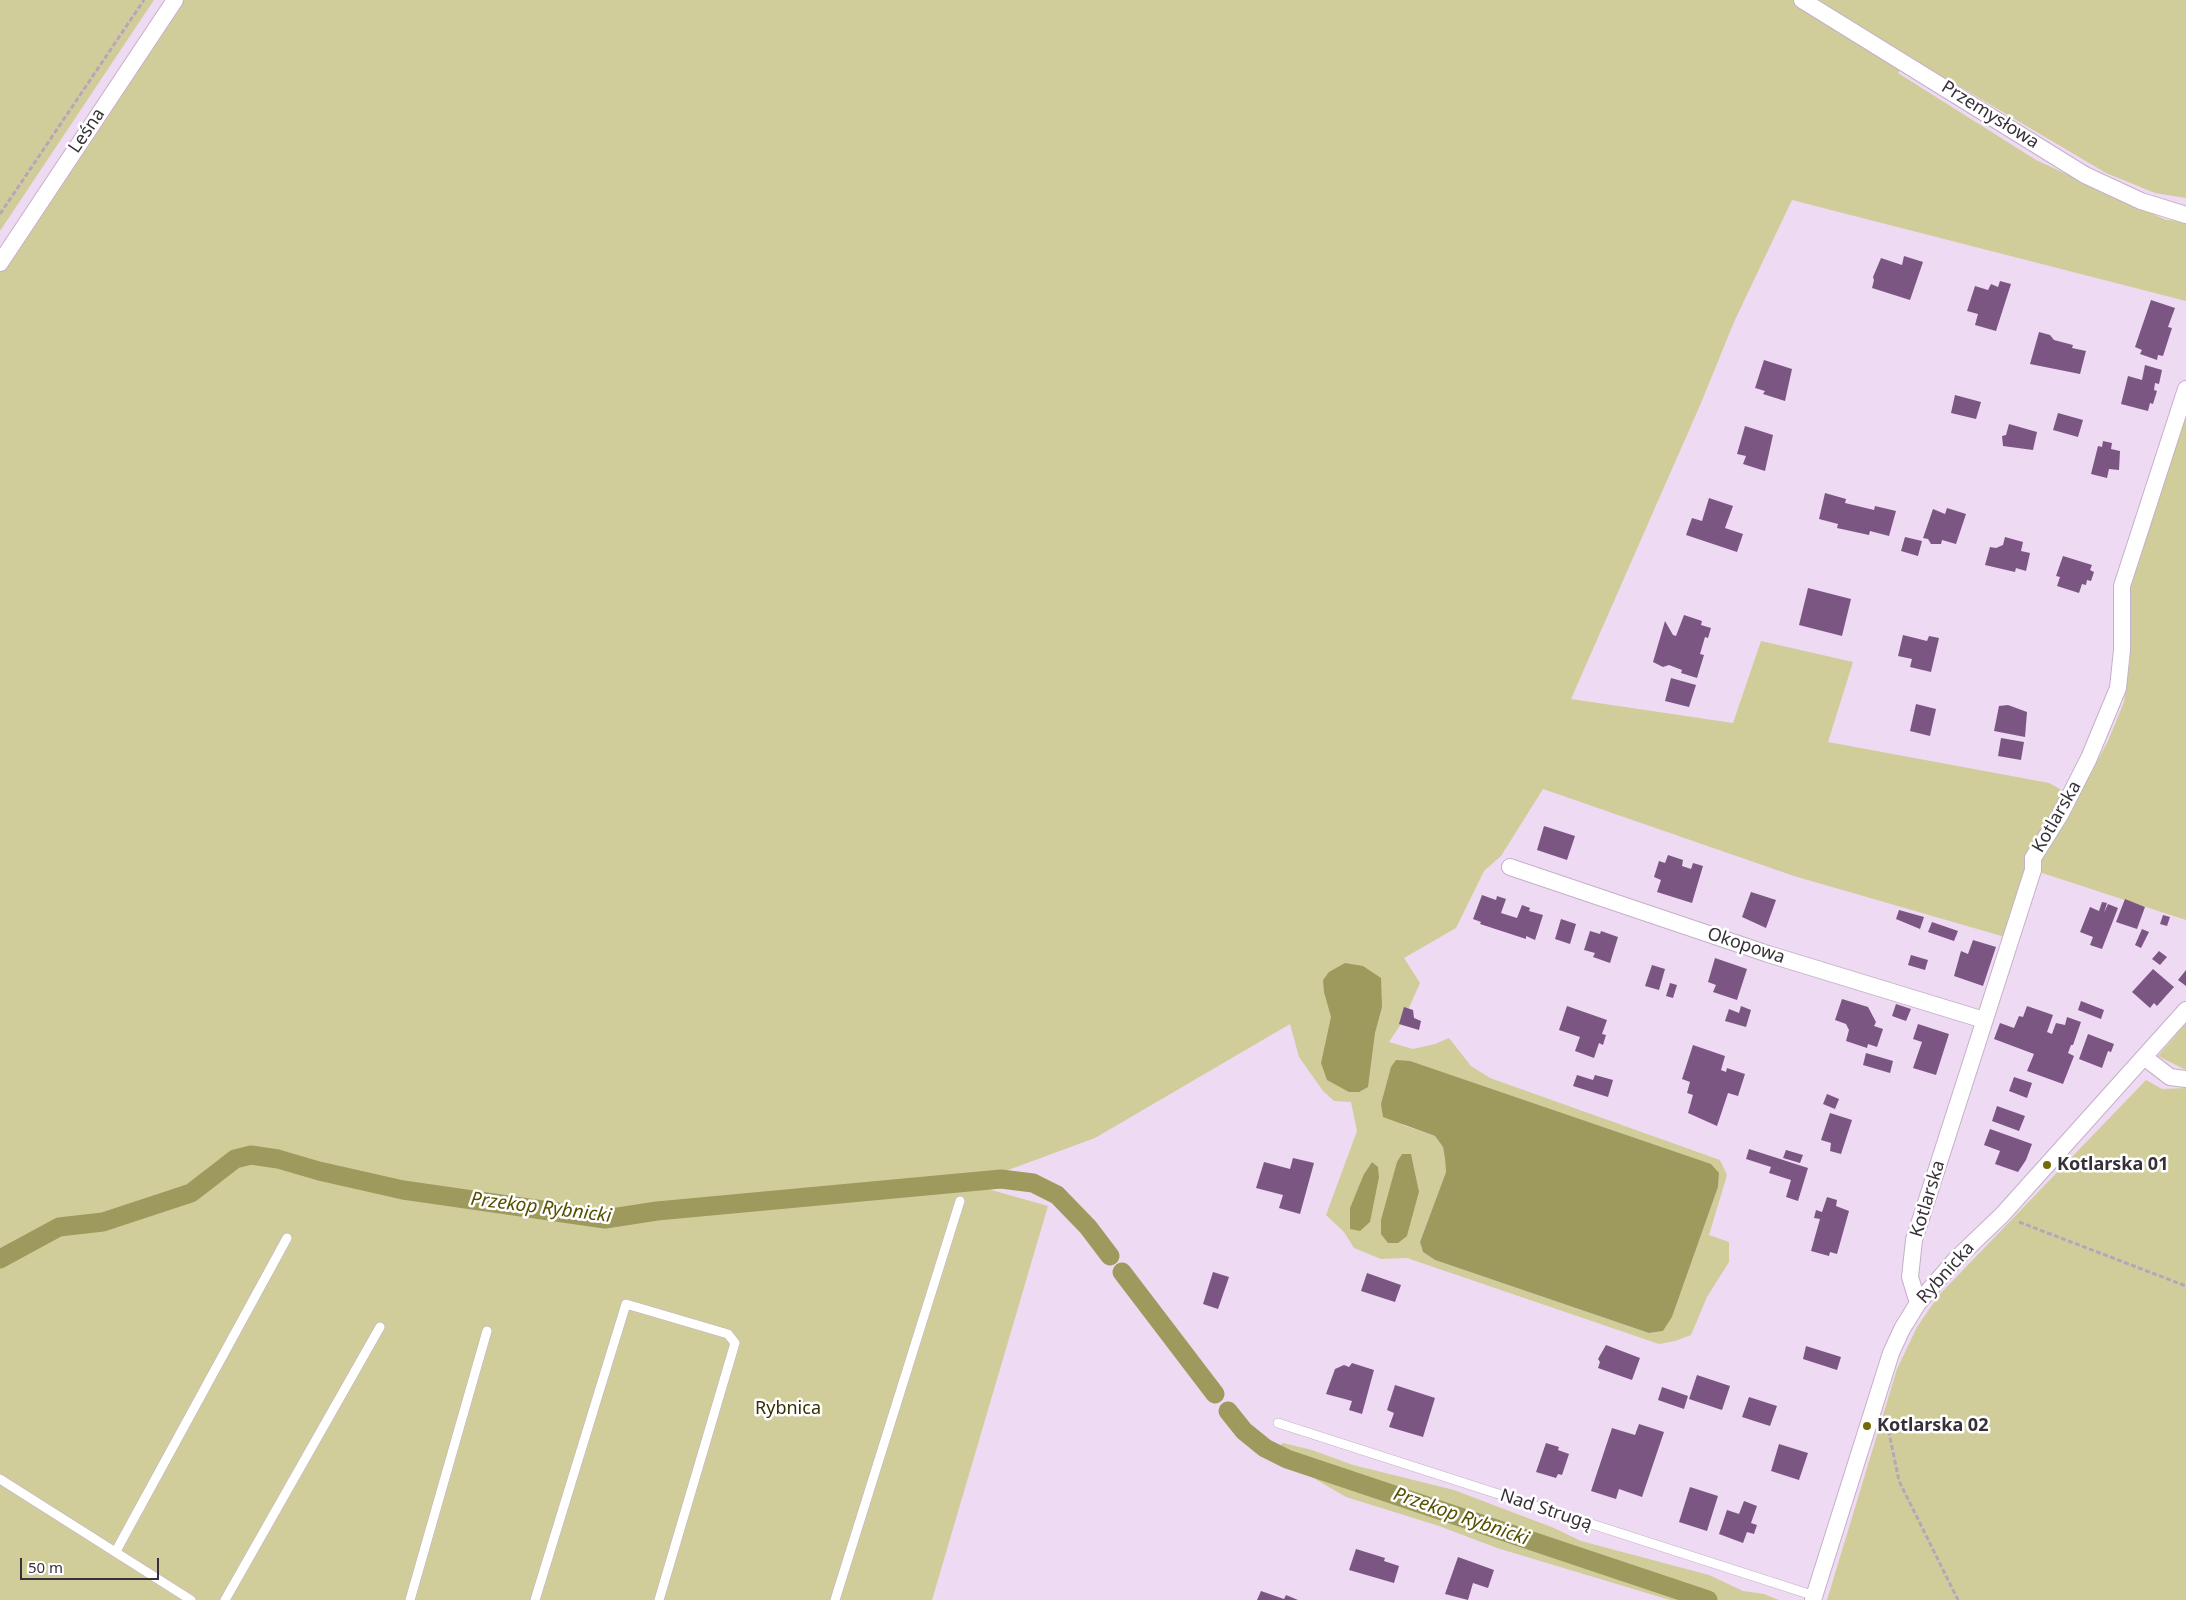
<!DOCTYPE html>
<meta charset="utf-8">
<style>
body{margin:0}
#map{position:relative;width:2186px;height:1600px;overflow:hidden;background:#efdaf3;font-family:"Noto Sans",sans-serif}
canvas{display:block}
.scale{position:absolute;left:20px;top:1558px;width:139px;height:22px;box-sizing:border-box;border:2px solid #383039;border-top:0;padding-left:6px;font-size:15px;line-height:18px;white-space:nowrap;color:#383039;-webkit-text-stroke:4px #fff;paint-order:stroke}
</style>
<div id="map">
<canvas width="2186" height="1600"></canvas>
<div class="scale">50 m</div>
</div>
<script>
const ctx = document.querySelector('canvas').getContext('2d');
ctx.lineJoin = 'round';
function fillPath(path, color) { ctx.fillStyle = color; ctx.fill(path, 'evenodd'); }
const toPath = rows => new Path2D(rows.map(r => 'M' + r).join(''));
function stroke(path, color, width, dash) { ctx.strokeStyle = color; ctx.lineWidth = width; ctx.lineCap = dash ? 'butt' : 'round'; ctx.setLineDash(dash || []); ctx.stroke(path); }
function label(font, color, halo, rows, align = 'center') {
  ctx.font = font + ' "Noto Sans",sans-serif'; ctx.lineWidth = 5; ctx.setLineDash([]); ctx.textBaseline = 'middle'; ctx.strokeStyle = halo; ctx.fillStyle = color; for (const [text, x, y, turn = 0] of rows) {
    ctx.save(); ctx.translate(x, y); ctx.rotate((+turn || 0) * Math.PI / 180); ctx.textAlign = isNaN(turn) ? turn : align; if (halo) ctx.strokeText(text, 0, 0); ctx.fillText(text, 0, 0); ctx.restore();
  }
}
fillPath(toPath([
 [0,0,154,0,0,231],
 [181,0,2186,0,2186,198,2155,193,2106,173,1908,56,1898,73,2036,160,2166,220,2186,221,2186,301,1792,200,1734,322,1701,403,1571,699,1733,723,1761,641,1853,662,1828,742,2049,783,2067,793,2028,868,2005,937,1794,876,1543,789,1501,856,1484,871,1456,928,1404,958,1420,983,1403,1021,1389,1042,1413,1049,1435,1044,1449,1038,1471,1066,1490,1078,1720,1160,1727,1175,1709,1235,1729,1242,1729,1262,1707,1297,1691,1335,1675,1341,1659,1344,1407,1258,1381,1259,1354,1248,1344,1232,1326,1215,1357,1131,1351,1102,1334,1101,1323,1091,1299,1057,1290,1024,1095,1138,970,1184,1048,1206,932,1600,0,1600,0,272],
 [1400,1124,1719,1173,1718,1187,1672,1317,1663,1331,1649,1333,1435,1260,1423,1252,1420,1242,1446,1172,1445,1159,1443,1147,1435,1136],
 [1372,1162,1378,1168,1379,1177,1364,1174],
 [1419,1192,1407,1236,1381,1234],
 [2186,414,2186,920,2033,870,2078,797,2108,741,2124,702,2130,661,2126,596],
 [2186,1023,2186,1070,2158,1056],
 [2146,1080,2162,1089,2186,1088,2186,1600,1827,1600,1897,1369,1917,1327,1939,1295],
 [1283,1443,1312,1450,1353,1465,1454,1490,1554,1528,1581,1541,1709,1575,1743,1591,1764,1594,1779,1600,1670,1600,1497,1548,1439,1526,1346,1497,1305,1473,1278,1463,1277,1448]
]), '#d0cd9a');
fillPath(toPath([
 [1345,963,1363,966,1381,978,1382,1007,1375,1033,1368,1087,1359,1092,1349,1092,1327,1080,1321,1063,1331,1017,1324,992,1323,980,1329,972],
 [1396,1060,1410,1061,1711,1164,1719,1173,1718,1187,1672,1317,1663,1331,1649,1333,1435,1260,1423,1252,1420,1242,1446,1172,1445,1159,1443,1147,1435,1136,1383,1117,1381,1104,1391,1067],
 [1402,1154,1411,1154,1419,1192,1407,1236,1398,1243,1388,1243,1381,1234,1381,1220,1397,1162],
 [1372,1162,1378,1167,1379,1177,1370,1222,1360,1231,1350,1229,1350,1208,1364,1174]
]), '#9e995c');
stroke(toPath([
 [0,1259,59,1227,103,1222,191,1193,235,1159,251,1155,278,1159,319,1171,403,1190,605,1219,657,1211,1001,1179,1033,1183,1057,1195,1088,1227,1110,1256],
 [1122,1272,1215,1394],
 [1228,1411,1244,1431,1265,1448,1287,1459,1708,1600]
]), '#9e995c', 19);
fillPath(toPath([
 [1904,256,1923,262,1910,300,1872,288,1874,280,1873,277,1881,258,1902,265],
 [2000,281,2011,284,1996,331,1975,325,1978,314,1967,311,1975,286,1988,290,1991,284,1998,287],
 [2151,300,2175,308,2168,327,2172,328,2163,356,2158,355,2157,360,2140,354,2142,350,2135,347],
 [2039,332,2050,335,2054,340,2073,345,2072,348,2086,351,2080,374,2030,364],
 [1764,360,1792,369,1785,401,1763,394,1765,391,1755,388],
 [2145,365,2162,370,2159,384,2155,383,2154,390,2157,391,2153,404,2150,403,2148,411,2121,404,2128,376,2142,380],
 [1955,395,1981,402,1976,419,1951,413],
 [2058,413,2083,420,2078,437,2053,430],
 [2009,424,2037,432,2033,450,2003,446,2002,436,2006,435],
 [1745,426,1773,435,1765,471,1743,464,1746,456,1737,454],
 [2103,441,2112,443,2111,449,2120,451,2119,470,2109,469,2107,478,2091,474,2098,446,2102,447],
 [1825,493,1846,499,1845,503,1874,510,1875,506,1896,511,1889,536,1870,531,1869,535,1837,528,1838,524,1819,519],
 [1709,498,1733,506,1725,528,1743,534,1737,552,1686,535,1692,518,1702,521],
 [1947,508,1966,514,1956,544,1942,540,1941,544,1931,544,1928,539,1923,538,1933,509,1945,514],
 [1905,537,1922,541,1918,556,1901,551],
 [2005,537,2023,542,2021,551,2030,553,2026,571,2016,568,2015,572,1985,565,1990,547,1996,548,2003,545],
 [2063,556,2092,565,2090,570,2094,572,2091,581,2087,580,2086,585,2082,584,2079,593,2057,586,2060,577,2056,576],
 [1808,588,1851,599,1842,636,1799,625],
 [1684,615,1702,621,1701,625,1711,628,1708,638,1705,637,1700,654,1704,655,1697,678,1681,673,1682,670,1669,665,1663,667,1653,662,1665,621,1673,635,1676,636],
 [1903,635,1927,641,1929,636,1939,638,1931,672,1910,667,1912,659,1898,656],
 [1671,678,1696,685,1689,707,1665,701],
 [1916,704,1936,709,1930,736,1910,731],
 [2008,705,2027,712,2025,737,1994,731,1999,706],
 [2001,738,2024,742,2021,760,1998,756],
 [1544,826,1575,836,1567,860,1537,850],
 [1668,855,1683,860,1682,866,1691,869,1693,863,1703,866,1692,903,1657,892,1661,880,1654,877,1659,861,1665,863],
 [1751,892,1776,900,1766,928,1742,917],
 [1482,895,1496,900,1497,896,1506,899,1501,913,1517,918,1522,905,1530,908,1529,911,1543,915,1535,940,1526,936,1526,939,1480,924,1481,922,1473,919],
 [2125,899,2145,907,2137,929,2116,922],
 [2102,902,2107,903,2104,913,2108,904,2118,908,2102,949,2090,945,2093,937,2080,932,2090,907,2099,911],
 [1899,910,1924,917,1920,929,1896,919],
 [2163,915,2170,917,2167,926,2160,924],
 [1561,919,1576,924,1570,944,1555,939],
 [1932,922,1958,931,1954,941,1928,932],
 [2142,929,2149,932,2141,948,2135,945],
 [1590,931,1600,934,1601,931,1618,937,1610,963,1593,957,1595,953,1584,950],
 [1973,940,1996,947,1983,986,1954,976,1961,951,1968,954],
 [2159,951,2167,957,2160,965,2152,959],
 [1911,955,1928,960,1925,970,1908,965],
 [1715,958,1747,969,1737,1000,1713,992,1716,985,1708,982],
 [1652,965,1665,969,1659,990,1645,986],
 [2153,969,2174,987,2157,1006,2154,1003,2150,1008,2132,992],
 [2186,970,2186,986,2178,980],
 [1670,983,1677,985,1673,998,1666,996],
 [1842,999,1868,1007,1876,1022,1874,1026,1883,1029,1877,1047,1868,1044,1867,1048,1846,1041,1849,1030,1846,1024,1835,1020],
 [2081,1001,2104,1010,2101,1019,2078,1010],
 [1896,1004,1911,1009,1906,1021,1892,1016],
 [1567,1006,1607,1020,1602,1034,1606,1035,1603,1045,1599,1043,1594,1058,1575,1051,1580,1037,1559,1030],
 [1741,1006,1751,1010,1746,1027,1725,1021,1729,1009,1739,1013],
 [2027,1006,2053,1015,2047,1032,2052,1034,2056,1023,2065,1025,2067,1017,2081,1022,2073,1045,2071,1045,2068,1053,2074,1056,2063,1084,2027,1071,2034,1054,1994,1039,2000,1023,2014,1028,2019,1016,2023,1017],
 [1404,1007,1413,1010,1414,1018,1421,1021,1419,1030,1399,1024],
 [1918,1024,1949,1034,1936,1075,1913,1068,1922,1042,1913,1039],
 [2088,1034,2114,1044,2111,1052,2108,1051,2102,1068,2079,1059],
 [1693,1045,1725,1056,1721,1070,1726,1072,1727,1068,1745,1074,1738,1096,1728,1093,1717,1126,1688,1113,1693,1095,1687,1093,1690,1082,1682,1079],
 [1866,1053,1893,1061,1890,1073,1863,1065],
 [1577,1075,1593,1080,1595,1075,1613,1080,1608,1097,1573,1086],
 [2014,1077,2032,1083,2027,1098,2009,1091],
 [1827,1094,1839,1099,1835,1109,1823,1104],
 [1997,1106,2025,1116,2019,1131,1992,1121],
 [1830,1113,1852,1120,1841,1154,1830,1151,1831,1143,1821,1140],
 [1990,1129,2032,1144,2026,1160,2018,1172,1995,1164,2000,1151,1984,1145],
 [1749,1149,1808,1168,1798,1201,1786,1197,1791,1180,1769,1173,1771,1167,1746,1159],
 [1786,1150,1803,1155,1800,1163,1783,1158],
 [1293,1158,1314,1163,1300,1214,1279,1208,1283,1195,1256,1188,1264,1162,1290,1169],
 [1827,1197,1837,1200,1836,1206,1849,1211,1837,1254,1830,1252,1829,1256,1811,1251,1820,1219,1814,1218,1816,1210,1822,1212],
 [1213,1272,1229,1277,1218,1309,1203,1304],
 [1367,1273,1401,1285,1395,1302,1361,1291],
 [1606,1345,1640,1358,1632,1380,1598,1368,1600,1362,1598,1359],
 [1806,1346,1841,1357,1837,1370,1803,1359],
 [1352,1363,1374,1370,1362,1414,1349,1410,1352,1401,1326,1394,1335,1369,1344,1365,1349,1367],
 [1697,1375,1730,1386,1722,1410,1689,1399],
 [1395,1385,1435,1398,1423,1437,1389,1427,1394,1413,1387,1410],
 [1662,1387,1688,1396,1684,1409,1658,1400],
 [1749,1397,1777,1406,1770,1426,1742,1417],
 [1639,1424,1664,1432,1642,1497,1619,1489,1616,1499,1591,1491,1612,1428,1635,1435],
 [1546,1443,1559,1447,1558,1450,1569,1454,1562,1475,1558,1474,1556,1478,1536,1472],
 [1779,1444,1808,1453,1799,1480,1771,1471],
 [1690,1487,1718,1496,1707,1531,1679,1522],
 [1744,1501,1757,1506,1751,1523,1757,1525,1754,1534,1747,1532,1743,1543,1719,1534,1727,1510,1739,1514],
 [1356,1549,1385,1558,1384,1561,1399,1566,1394,1583,1349,1570],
 [1458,1557,1494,1570,1488,1588,1473,1583,1468,1600,1445,1594],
 [1261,1591,1284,1599,1286,1595,1298,1600,1257,1600]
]), '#7b5683');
const lane = toPath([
 [1278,1423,1815,1596],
 [0,1479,191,1600],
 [116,1551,287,1238],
 [225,1600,380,1327],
 [410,1600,487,1331],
 [535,1600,626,1304,728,1334,735,1343,659,1600],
 [835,1600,960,1201]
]);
const street = toPath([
 [1802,0,2085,175,2141,201,2186,215],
 [0,263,175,0],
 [1510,867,1768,954,1984,1020],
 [2144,1057,2170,1077,2186,1079],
 [1918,1303,1910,1277,1914,1240,2033,870,2033,858,2060,815,2089,758,2118,688,2122,650,2122,586,2186,389],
 [1813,1600,1891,1353,1902,1329,1918,1303,1957,1258,2002,1215,2186,1010]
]);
stroke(lane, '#c4b0c8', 10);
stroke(street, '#c4b0c8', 18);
stroke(toPath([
 [0,214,144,0],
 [2019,1222,2186,1286],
 [1887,1423,1899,1481,1958,1600]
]), '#b7a6ba', 3, [5, 2.5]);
stroke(lane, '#fff', 9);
stroke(street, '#fff', 16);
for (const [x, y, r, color] of [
 [2047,1165,5,"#736b05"],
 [1867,1426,5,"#736b05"]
]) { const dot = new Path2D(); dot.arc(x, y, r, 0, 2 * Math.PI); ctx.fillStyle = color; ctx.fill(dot); stroke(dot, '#fff', 2); }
label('18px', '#383039', '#fff', [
 ["Przemysłowa",1990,115,32],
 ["Leśna",87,131,-56],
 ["Kotlarska",2057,817,-60],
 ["Okopowa",1746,946,18],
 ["Kotlarska",1928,1199,-73],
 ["Rybnicka",1946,1273,-48],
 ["Nad Strugą",1546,1510,18]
]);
label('bold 18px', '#383039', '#fff', [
 ["Kotlarska 01",2057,1165],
 ["Kotlarska 02",1877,1426]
], 'left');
label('18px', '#363100', '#fff', [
 ["Rybnica",788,1409]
]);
label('italic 19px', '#554f00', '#fff', [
 ["Przekop Rybnicki",541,1208,7],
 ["Przekop Rybnicki",1461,1517,19]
]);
</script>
